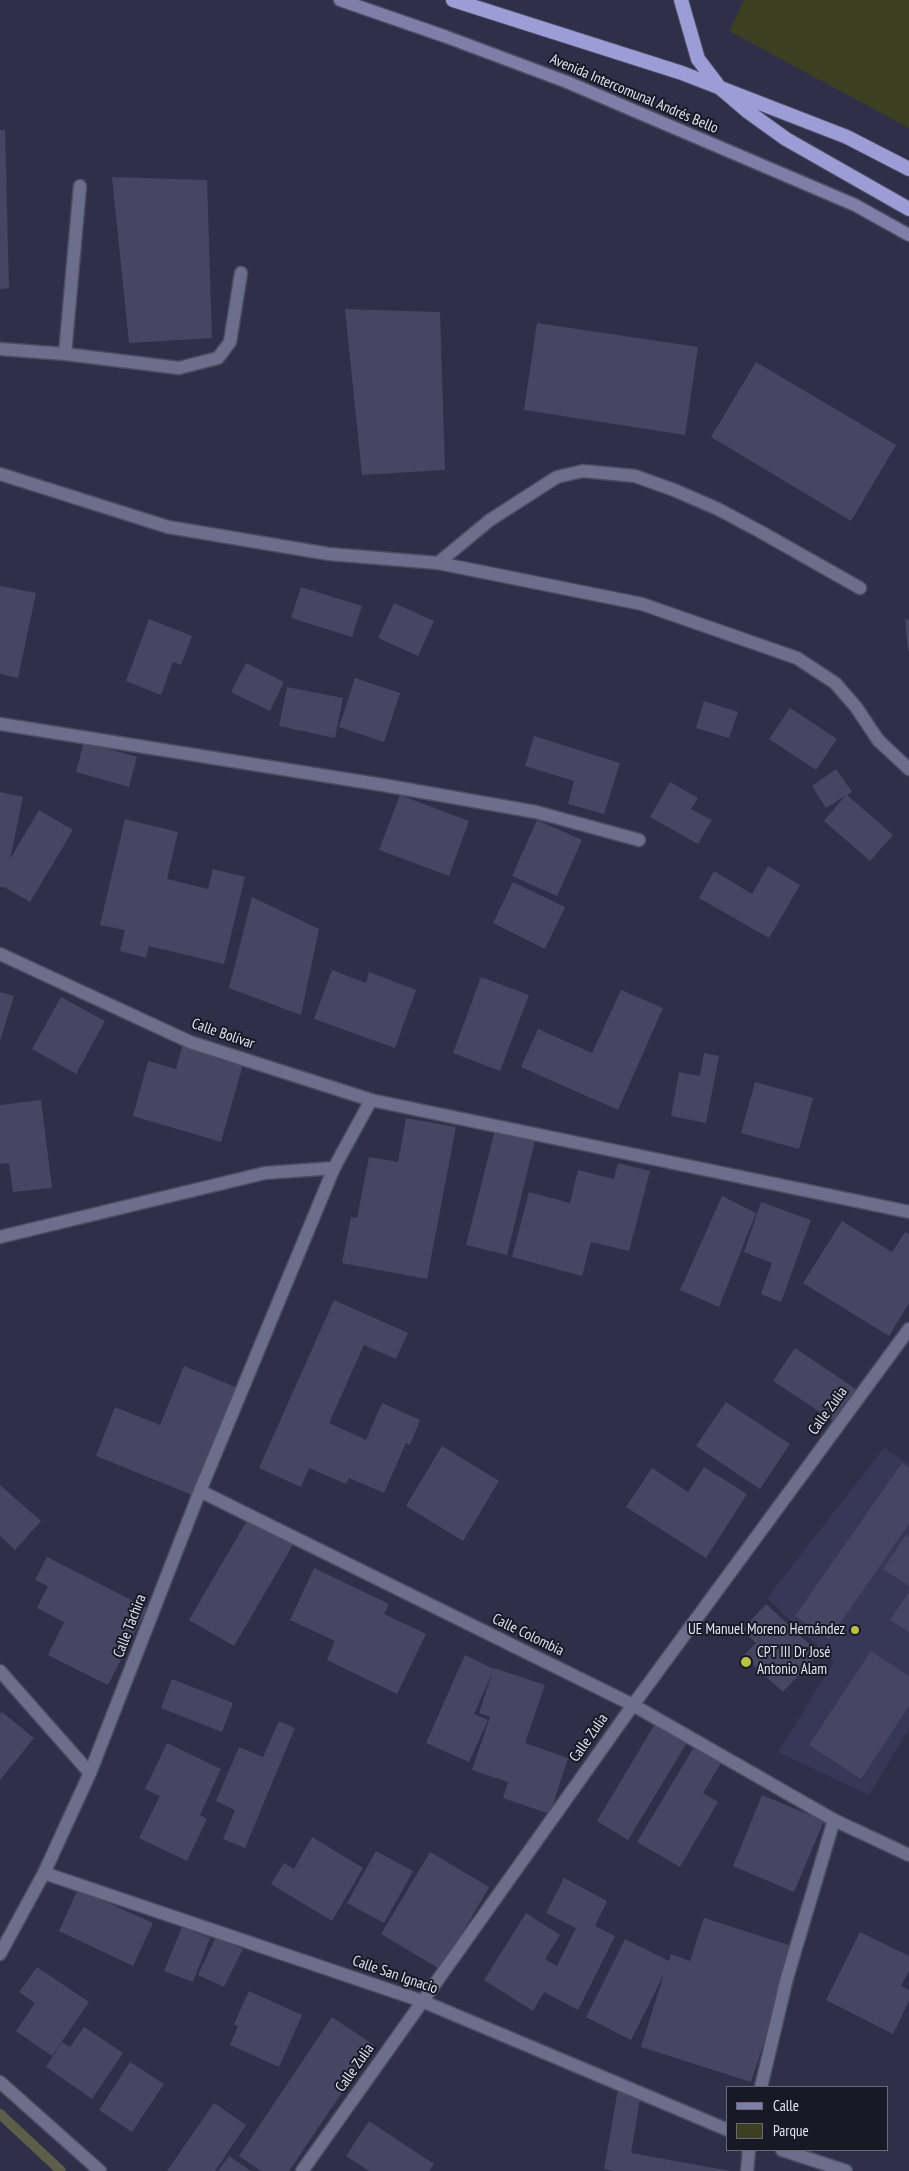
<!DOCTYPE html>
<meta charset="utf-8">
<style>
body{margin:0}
#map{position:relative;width:909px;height:2171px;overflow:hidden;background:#2f2f49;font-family:"PT Sans Narrow",sans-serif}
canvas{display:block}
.legend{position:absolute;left:726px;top:2086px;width:162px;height:65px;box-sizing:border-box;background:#181924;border:1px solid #696a78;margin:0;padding:6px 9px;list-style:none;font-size:15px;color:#e3e4f5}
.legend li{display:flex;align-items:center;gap:10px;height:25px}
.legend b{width:25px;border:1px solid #696a78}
</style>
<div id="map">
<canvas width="909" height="2171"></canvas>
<ul class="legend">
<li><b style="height:6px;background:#7e7fa8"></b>Calle</li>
<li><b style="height:14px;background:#3d3f22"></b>Parque</li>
</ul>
</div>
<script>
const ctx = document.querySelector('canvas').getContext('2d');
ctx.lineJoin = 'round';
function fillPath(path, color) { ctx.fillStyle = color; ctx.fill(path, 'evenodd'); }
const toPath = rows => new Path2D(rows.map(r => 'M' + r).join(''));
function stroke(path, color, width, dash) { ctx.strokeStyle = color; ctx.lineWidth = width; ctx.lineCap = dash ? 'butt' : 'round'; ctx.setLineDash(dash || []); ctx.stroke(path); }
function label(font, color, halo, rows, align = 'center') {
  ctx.font = font + ' "PT Sans Narrow",sans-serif'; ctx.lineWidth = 4; ctx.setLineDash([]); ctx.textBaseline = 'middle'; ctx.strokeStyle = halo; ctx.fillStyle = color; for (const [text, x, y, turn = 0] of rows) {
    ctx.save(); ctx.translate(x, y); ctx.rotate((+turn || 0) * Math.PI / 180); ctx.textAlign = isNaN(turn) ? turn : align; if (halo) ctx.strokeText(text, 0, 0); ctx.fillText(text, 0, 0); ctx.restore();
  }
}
fillPath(toPath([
 [884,1448,909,1464,909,1729,869,1795,778,1752,834,1662,767,1598]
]), '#373757');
fillPath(toPath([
 [744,0,909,0,909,128,729,31]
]), '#3d3f22');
stroke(toPath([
 [0,2114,61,2171]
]), '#5d5e4a', 10);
fillPath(toPath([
 [0,130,5,130,9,288,0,289],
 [112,177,207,180,212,338,129,343],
 [345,309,440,312,445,470,362,475],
 [537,323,698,347,685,435,524,410],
 [756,362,896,445,851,521,711,437],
 [0,586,36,593,18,678,0,674],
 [301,587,362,606,352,637,291,618],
 [394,603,434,621,418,656,378,638],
 [149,619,192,636,181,665,173,662,161,695,126,681],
 [905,619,909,620,909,651,908,651],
 [246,663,284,682,270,711,231,692],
 [355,678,400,693,384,742,339,727],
 [287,687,343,698,335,738,279,726],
 [704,701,738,712,729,738,696,728],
 [790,708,837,739,816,770,769,739],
 [534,736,620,763,604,814,568,804,574,781,525,766],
 [84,742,137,757,129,787,76,772],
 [836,769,852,792,847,795,893,835,870,861,824,821,845,796,826,808,812,786],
 [670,782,698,798,691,809,712,820,698,844,650,817],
 [0,792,23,797,10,859,39,810,73,830,30,902,4,887,0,887],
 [400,795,469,821,449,876,379,850],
 [125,819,178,832,167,879,208,889,213,869,245,877,224,964,149,946,146,958,120,951,125,930,100,925],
 [537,820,582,840,557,896,512,876],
 [768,866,800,885,769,938,699,898,714,871,752,894],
 [513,882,565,907,545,949,493,923],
 [252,897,319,929,301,1015,229,988],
 [332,970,366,983,369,972,416,990,395,1048,314,1019],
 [481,977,529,995,500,1071,453,1053],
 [621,990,663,1008,618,1110,521,1067,538,1029,592,1053],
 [0,992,14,996,0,1041],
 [61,997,105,1021,76,1074,32,1049],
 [183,1043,244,1061,221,1142,133,1116,148,1061,176,1069],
 [704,1053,719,1056,706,1123,671,1116,679,1072,700,1076],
 [755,1082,813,1098,799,1149,741,1133],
 [41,1100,52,1188,13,1192,9,1163,0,1164,0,1105],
 [406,1118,456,1127,427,1279,342,1263,351,1217,357,1218,369,1157,398,1162],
 [495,1130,535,1140,507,1255,466,1245],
 [618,1163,650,1171,629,1251,591,1242,582,1276,512,1257,529,1192,570,1203,578,1170,614,1179],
 [722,1196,756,1213,719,1307,680,1290],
 [761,1202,811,1220,781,1302,761,1294,772,1263,744,1252],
 [842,1221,892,1252,905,1232,909,1234,909,1303,889,1336,803,1283],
 [334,1300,408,1333,396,1359,364,1345,329,1423,366,1440,382,1403,420,1420,410,1445,406,1443,384,1493,349,1478,346,1484,309,1468,301,1487,259,1468],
 [795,1348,857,1390,835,1422,773,1381],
 [184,1366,238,1388,195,1496,96,1456,115,1407,160,1425],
 [726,1402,790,1444,760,1489,696,1446],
 [442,1446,499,1481,463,1541,406,1506],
 [902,1463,909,1468,909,1524,829,1639,795,1616],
 [704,1467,747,1494,706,1558,626,1507,652,1468,688,1492],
 [0,1485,41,1521,15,1550,0,1536],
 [249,1517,294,1543,234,1646,189,1620],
 [906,1535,909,1537,909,1586,883,1569],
 [47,1557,147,1608,108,1685,48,1655,64,1622,37,1608,48,1586,35,1580],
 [314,1568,389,1604,384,1614,426,1634,397,1694,327,1660,335,1641,290,1620],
 [909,1592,909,1632,890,1620],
 [766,1604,819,1653,783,1692,743,1656,756,1643,742,1630],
 [871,1651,909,1676,909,1706,861,1779,809,1745],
 [465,1655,494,1669,474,1714,488,1720,469,1762,426,1743],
 [494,1668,545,1685,525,1743,568,1758,550,1814,503,1798,508,1782,472,1770,490,1717,479,1713],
 [172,1679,233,1703,222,1732,161,1708],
 [2,1712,34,1738,0,1780,0,1714],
 [279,1721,295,1728,245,1848,223,1839,235,1810,216,1801,239,1747,263,1757],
 [656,1722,688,1741,628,1840,597,1821],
 [167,1743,221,1769,200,1815,207,1819,187,1861,139,1838,160,1796,145,1789],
 [694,1747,721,1763,703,1793,718,1802,680,1867,637,1842],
 [762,1795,824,1821,794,1892,733,1866],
 [312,1837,363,1868,332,1921,271,1884,284,1863,294,1869],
 [376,1851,413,1871,384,1923,347,1903],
 [430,1852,489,1887,441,1970,381,1934],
 [564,1878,607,1901,595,1926,615,1936,578,2010,544,1992,533,2011,484,1980,526,1913,560,1935,545,1959,557,1966,576,1928,546,1913],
 [78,1889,153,1923,133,1966,59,1931],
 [704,1918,795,1947,751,2082,641,2047,664,1974,631,2040,586,2017,625,1939,669,1961,671,1954,690,1961],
 [182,1927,210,1938,193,1982,164,1971],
 [860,1932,909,1956,909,1971,901,1986,909,1990,909,2001,893,2034,826,2000],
 [216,1937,243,1949,224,1987,198,1975],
 [37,1967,89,2002,52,2056,16,2031,35,2003,19,1992],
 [249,1991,302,2015,279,2067,230,2045,238,2026,234,2024],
 [332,2017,374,2045,289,2171,261,2171,239,2156],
 [84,2027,123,2053,92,2099,46,2067,62,2042,70,2047],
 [130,2062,164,2084,132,2132,99,2110],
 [618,2089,641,2093,631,2153,731,2171,613,2171,604,2169],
 [214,2103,246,2125,215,2171,167,2171],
 [369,2121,434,2164,429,2171,369,2171,346,2156],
 [229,2156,251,2171,218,2171]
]), '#464662');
const minor = toPath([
 [0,349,65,354,179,368,218,358,230,342,241,273],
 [65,354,80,186],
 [0,474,168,527,329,554,438,563,642,604,797,658,835,683,856,707,878,740,909,769],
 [438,563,490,520,557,477,583,471,635,476,674,490,718,509,761,532,860,588],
 [0,724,383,785,536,812,639,840],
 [0,954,190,1042,371,1100,334,1168,200,1491,90,1773,44,1873,0,1954],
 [371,1100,909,1212],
 [0,1237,265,1173,334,1168],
 [200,1491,633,1705,834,1820,909,1855],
 [0,1671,90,1773],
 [44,1873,422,2001,728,2130],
 [0,2082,100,2171],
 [761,2087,787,1978,834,1820],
 [782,2150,846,2171],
 [302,2171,633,1705,909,1329],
 [747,2171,749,2150]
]);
const secondary = toPath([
 [340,0,444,36,567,82,855,205,909,235]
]);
const trunk = toPath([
 [453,0,682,73,847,137,909,169],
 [681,0,698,59,720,88,747,111,786,139,909,209]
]);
stroke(minor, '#4c4c62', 15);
stroke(secondary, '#4c4c62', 15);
stroke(trunk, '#4c4c62', 16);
stroke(minor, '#6d6e8c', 12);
stroke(secondary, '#7e7fa8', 12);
stroke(trunk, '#9c9cd7', 14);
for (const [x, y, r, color] of [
 [855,1630,5,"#b9c046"],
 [746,1662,6,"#b9c046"]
]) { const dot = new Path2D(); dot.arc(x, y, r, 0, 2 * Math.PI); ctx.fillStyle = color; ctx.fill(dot); stroke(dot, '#181924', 2); }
label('15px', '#e3e4f5', '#181924', [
 ["Avenida Intercomunal Andrés Bello",634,94,23],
 ["Calle Bolívar",223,1034,19],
 ["Calle Zulia",828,1411,-54],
 ["Calle Táchira",130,1626,-69],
 ["Calle Colombia",528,1635,26],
 ["Calle Zulia",589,1738,-55],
 ["Calle San Ignacio",395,1975,19],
 ["Calle Zulia",355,2068,-55]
]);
label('15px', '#e3e4f5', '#181924', [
 ["UE Manuel Moreno Hernández",845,1630],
 ["CPT III Dr José",757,1653,"left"],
 ["Antonio Alam",757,1670,"left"]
], 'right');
</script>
